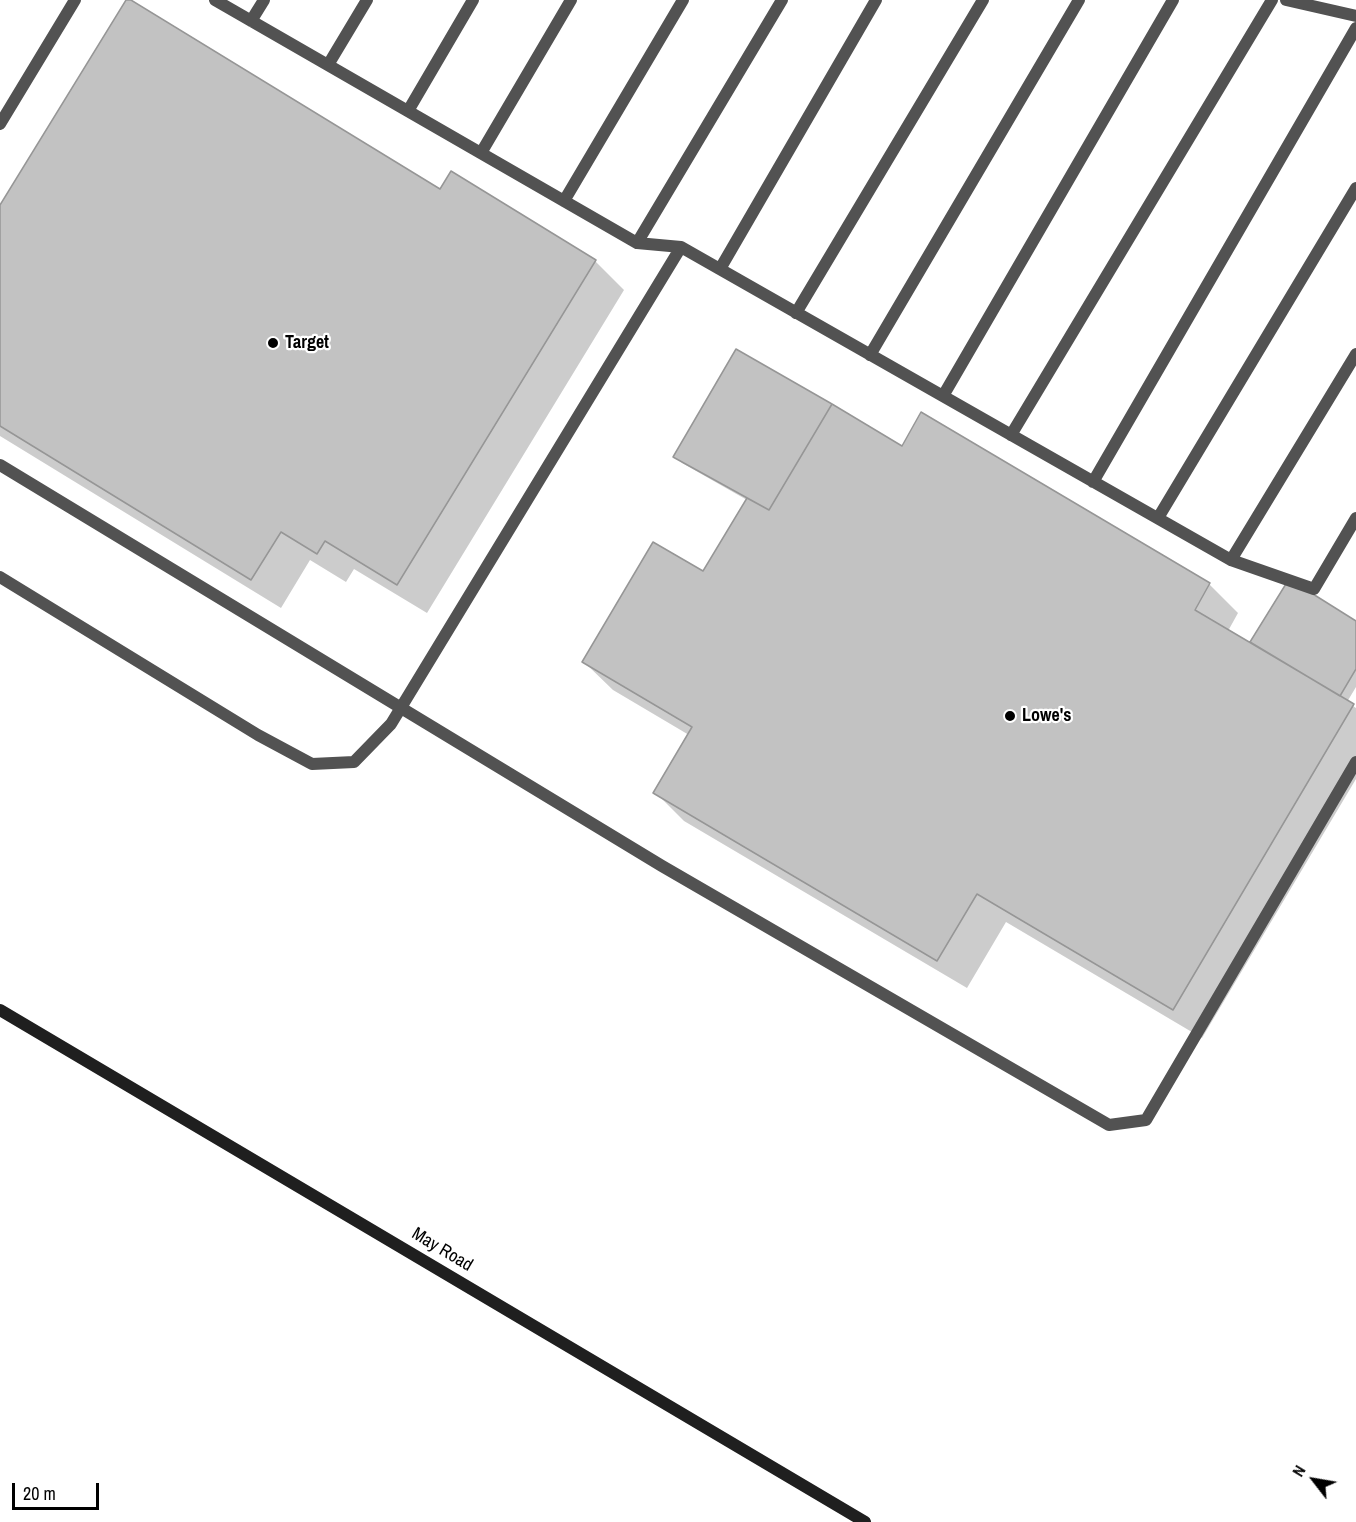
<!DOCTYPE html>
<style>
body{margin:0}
#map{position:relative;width:1356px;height:1522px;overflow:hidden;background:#fff;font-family:"Archivo Narrow",sans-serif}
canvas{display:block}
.north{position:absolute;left:1284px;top:1450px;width:60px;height:60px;-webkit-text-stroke:4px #fff;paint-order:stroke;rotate:301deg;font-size:16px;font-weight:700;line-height:24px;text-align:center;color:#000}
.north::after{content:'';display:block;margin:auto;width:21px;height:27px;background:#000;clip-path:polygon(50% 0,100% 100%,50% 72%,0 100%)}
.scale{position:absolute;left:12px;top:1483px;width:87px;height:27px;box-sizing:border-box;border:3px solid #000;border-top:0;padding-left:8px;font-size:18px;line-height:21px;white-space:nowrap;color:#000;-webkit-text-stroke:4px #fff;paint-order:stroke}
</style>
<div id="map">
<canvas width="1356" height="1522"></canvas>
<div class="north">N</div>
<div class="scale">20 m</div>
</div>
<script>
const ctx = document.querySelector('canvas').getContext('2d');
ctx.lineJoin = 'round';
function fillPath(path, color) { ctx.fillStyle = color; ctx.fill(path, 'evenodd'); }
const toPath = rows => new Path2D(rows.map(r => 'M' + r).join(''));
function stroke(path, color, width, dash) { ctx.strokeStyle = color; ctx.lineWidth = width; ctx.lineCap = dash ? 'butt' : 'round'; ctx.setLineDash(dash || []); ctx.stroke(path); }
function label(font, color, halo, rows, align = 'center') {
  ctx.font = font + ' "Archivo Narrow",sans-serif'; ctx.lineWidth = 4.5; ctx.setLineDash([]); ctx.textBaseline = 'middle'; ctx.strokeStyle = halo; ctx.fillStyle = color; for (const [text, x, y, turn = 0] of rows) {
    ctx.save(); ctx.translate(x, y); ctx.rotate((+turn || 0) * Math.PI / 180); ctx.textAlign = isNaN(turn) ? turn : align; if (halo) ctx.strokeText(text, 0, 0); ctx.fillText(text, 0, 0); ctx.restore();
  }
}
fillPath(toPath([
 [127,0,440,191,595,261,624,290,427,613,354,569,346,582,310,560,281,608,0,436,0,208],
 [922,414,1209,584,1238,613,1228,631,1258,647,1252,641,1356,623,1356,687,1347,702,1356,708,1356,779,1202,1038,1006,922,967,988,684,821,655,792,689,735,613,690,584,662,704,573,747,500,682,463,675,456,902,448]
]), '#0003');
const building = toPath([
 [126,0,131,0,440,189,451,171,596,260,397,585,325,541,317,554,281,532,251,580,0,426,0,205,126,0],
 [736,349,832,404,769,510,673,457,736,349],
 [832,404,902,446,921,412,1210,583,1195,610,1354,704,1173,1010,977,894,937,961,653,793,692,727,582,662,653,542,703,571,747,498,769,510,832,404],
 [1289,579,1356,621,1356,669,1340,696,1250,642,1289,579]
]);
fillPath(building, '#c2c2c2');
stroke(building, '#969696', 1.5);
stroke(toPath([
 [215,0,637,243,681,247,1231,560,1314,589,1356,518],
 [1286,0,1356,16],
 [251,21,264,0],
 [328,65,367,0],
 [408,111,473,0],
 [0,124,75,0],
 [481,153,571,0],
 [564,201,683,0],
 [637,243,782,0],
 [720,269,876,0],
 [796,313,983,0],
 [870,355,1079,0],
 [943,396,1173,0],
 [1011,435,1272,0],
 [0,465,662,866,1109,1125,1146,1120,1356,762],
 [1093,482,1356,28],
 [1158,518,1356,188],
 [1231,560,1356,354],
 [0,577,258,735,312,764,354,762,391,724,681,247]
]), '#525252', 12);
stroke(toPath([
 [0,1010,865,1522]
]), '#1f1f1f', 12);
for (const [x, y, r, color] of [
 [273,343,6,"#000"],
 [1010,716,6,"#000"]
]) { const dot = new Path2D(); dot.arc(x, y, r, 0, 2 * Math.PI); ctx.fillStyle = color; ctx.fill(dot); stroke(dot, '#fff', 2); }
label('bold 18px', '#000', '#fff', [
 ["Target",285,343],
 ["Lowe's",1022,716]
], 'left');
label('18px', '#000', '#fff', [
 ["May Road",442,1250,31]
]);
</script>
